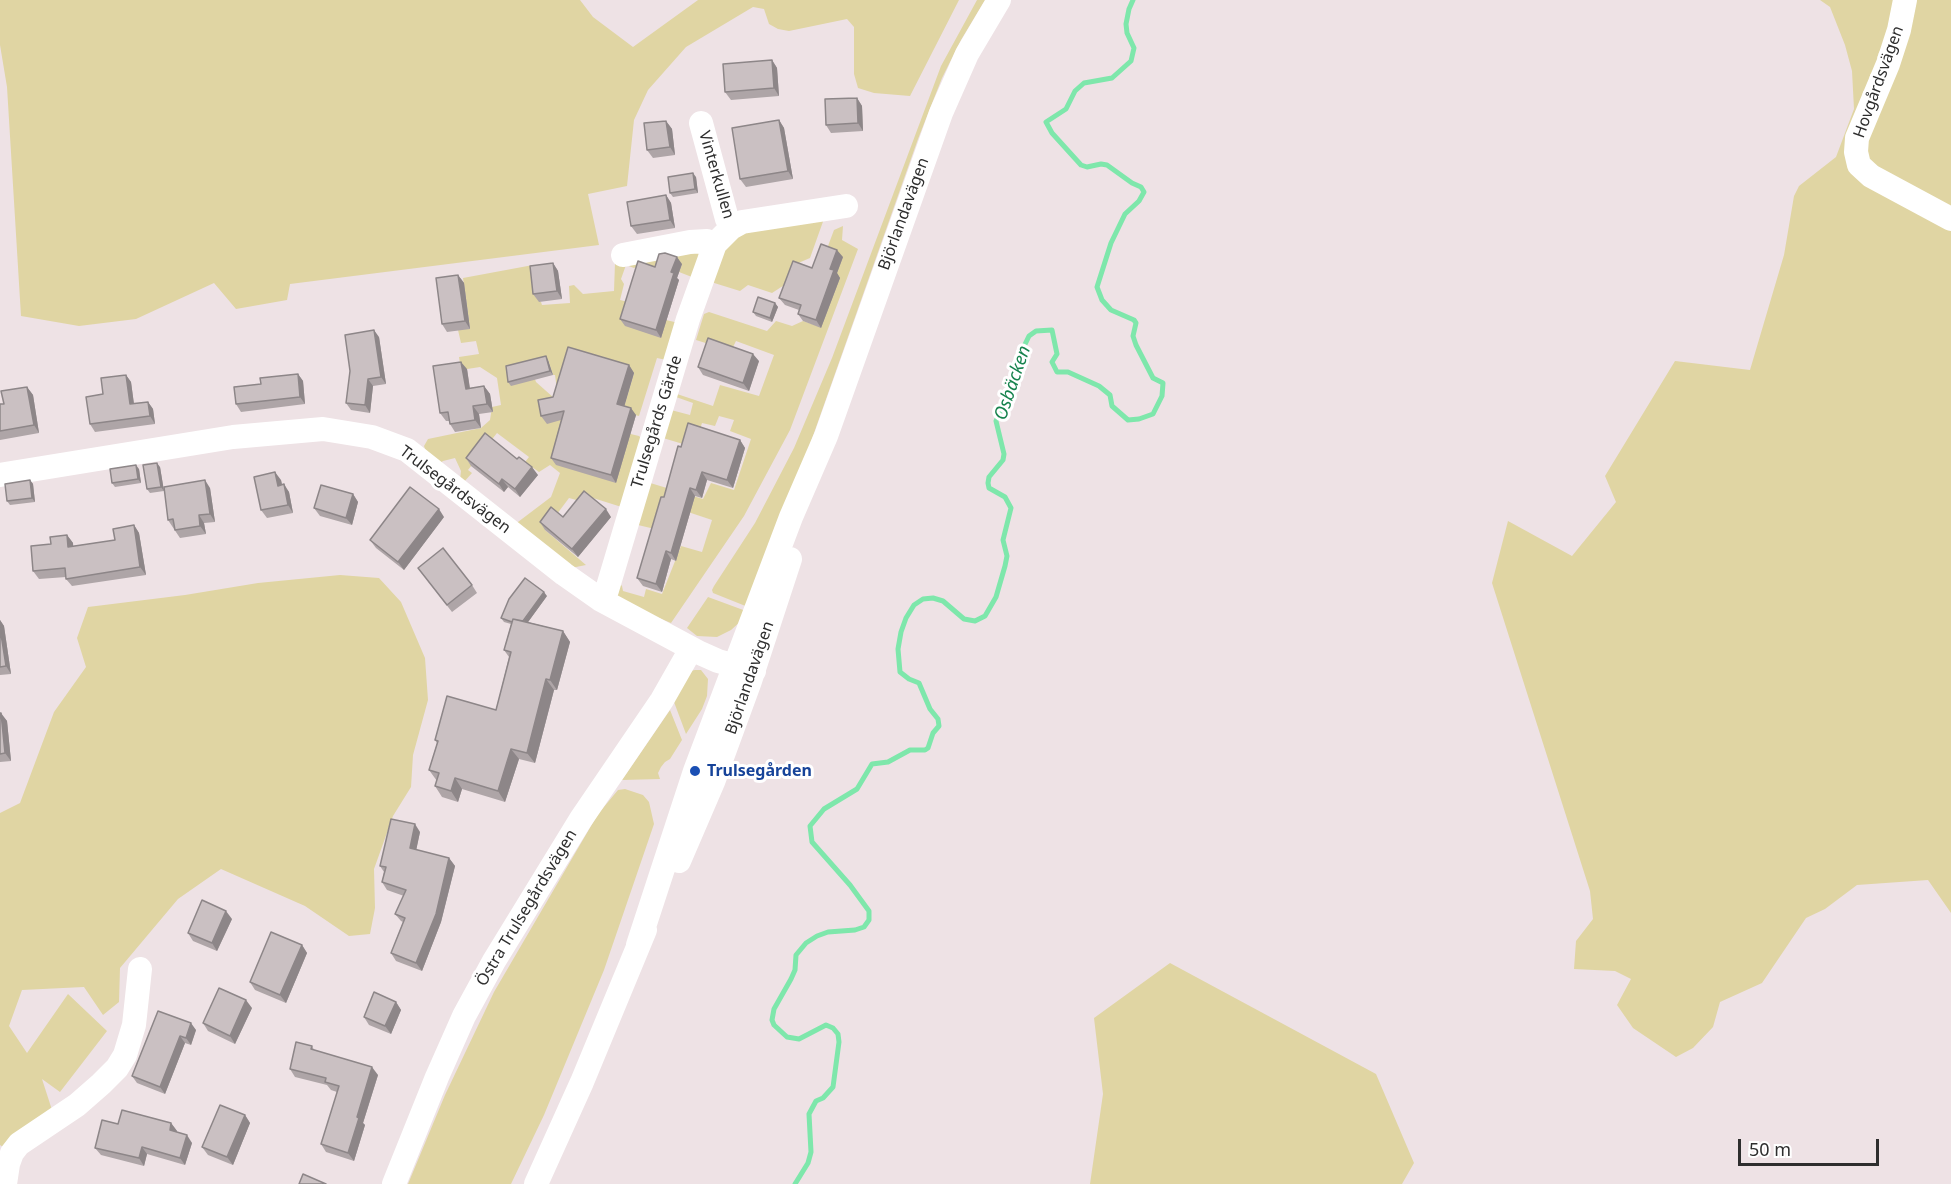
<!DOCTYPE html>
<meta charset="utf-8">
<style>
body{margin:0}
#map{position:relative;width:1951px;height:1184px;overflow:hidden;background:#eee2e5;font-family:"Noto Sans",sans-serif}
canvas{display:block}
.scale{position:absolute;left:1738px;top:1139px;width:141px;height:27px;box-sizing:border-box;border:3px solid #2e2e2e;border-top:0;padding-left:8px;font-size:18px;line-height:21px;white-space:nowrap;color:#2e2e2e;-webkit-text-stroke:4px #fff;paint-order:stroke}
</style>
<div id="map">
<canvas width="1951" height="1184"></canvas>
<div class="scale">50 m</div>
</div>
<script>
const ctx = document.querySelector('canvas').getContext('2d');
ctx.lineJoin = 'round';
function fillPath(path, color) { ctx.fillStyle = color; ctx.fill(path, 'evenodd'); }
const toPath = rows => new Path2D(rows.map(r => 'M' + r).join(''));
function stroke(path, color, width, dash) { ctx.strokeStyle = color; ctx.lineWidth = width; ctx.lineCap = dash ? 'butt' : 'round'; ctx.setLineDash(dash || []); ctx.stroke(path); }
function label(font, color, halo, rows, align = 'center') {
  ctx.font = font + ' "Noto Sans",sans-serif'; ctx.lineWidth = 6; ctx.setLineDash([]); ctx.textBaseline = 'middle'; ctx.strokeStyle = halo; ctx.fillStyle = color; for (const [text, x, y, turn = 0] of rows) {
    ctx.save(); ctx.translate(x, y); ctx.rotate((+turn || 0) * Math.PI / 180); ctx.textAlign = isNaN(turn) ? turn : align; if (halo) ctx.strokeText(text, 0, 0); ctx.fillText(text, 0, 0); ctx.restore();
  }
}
fillPath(toPath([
 [0,0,580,0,593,17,633,47,698,0,959,0,910,96,874,93,858,88,854,74,854,27,847,19,789,31,778,29,769,24,764,9,753,7,686,47,648,90,634,120,627,186,588,194,599,245,290,284,287,300,236,309,214,283,136,319,79,326,21,316,7,87,0,45],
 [977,0,985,0,961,40,942,78,918,139,808,450,748,607,713,593,712,590,714,586,755,523,794,448,832,358,941,66],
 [1820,0,1951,0,1951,913,1928,880,1857,885,1825,909,1806,918,1762,983,1720,1002,1713,1027,1693,1048,1676,1057,1633,1028,1617,1005,1631,979,1615,971,1574,969,1576,941,1593,919,1590,891,1492,583,1508,521,1572,556,1616,502,1605,476,1675,361,1750,370,1784,255,1794,196,1799,186,1836,157,1854,109,1852,71,1845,45,1830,7],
 [825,216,810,258,796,264,789,282,772,293,748,285,740,291,711,282,713,271,734,233],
 [843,226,842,240,858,249,790,430,744,516,671,623,628,605,621,600,616,594,620,584,622,586,623,591,644,597,646,589,662,594,681,546,702,552,712,520,667,505,659,530,638,525,647,482,703,499,711,483,734,490,751,439,730,431,734,420,719,416,715,426,702,423,700,429,683,444,663,438,671,410,690,415,693,403,676,397,677,394,713,406,720,385,759,396,774,355,736,341,733,347,712,345,696,340,704,314,709,312,767,331,776,321,792,326,803,321,821,327,819,270,834,230],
 [699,250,697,279,679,272,682,264,662,268,638,266,634,268,626,265,621,279,624,284,620,300,632,303,666,320,683,324,671,361,657,358,639,416,623,412,622,414,634,373,558,397,555,375,553,375,548,360,530,365,536,382,554,398,562,420,614,430,639,436,642,439,628,509,593,498,587,498,580,501,569,498,545,530,586,565,571,568,514,525,551,497,560,473,550,465,539,472,525,462,529,457,497,433,468,470,472,473,463,483,460,480,461,471,455,458,443,461,437,466,427,455,424,446,428,439,481,428,490,420,492,407,501,405,497,378,480,367,461,370,459,357,479,354,476,341,461,343,458,330,470,328,463,278,533,265,539,301,541,302,542,305,570,303,569,286,574,285,583,294,614,291,615,263],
 [340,575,379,578,401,602,425,658,428,700,413,755,411,787,393,816,374,869,375,908,370,934,349,936,305,906,221,869,178,899,120,968,119,1002,103,1015,84,987,22,990,9,1026,27,1053,68,994,107,1031,60,1092,42,1079,52,1110,3,1147,0,1145,0,813,20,803,54,712,86,667,77,638,88,607,185,595,258,583],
 [708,597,746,611,741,621,731,630,717,637,697,636,687,628],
 [695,670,701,670,708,679,707,696,702,709,686,734,674,702,690,671],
 [670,710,682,740,670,759,665,762,661,767,658,773,660,779,622,780],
 [625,789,643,795,649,802,654,824,604,970,544,1115,511,1184,408,1184,445,1095,494,992,598,814,618,790],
 [1170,963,1376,1074,1414,1163,1402,1184,1090,1184,1103,1094,1094,1018]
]), '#e0d5a3');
stroke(toPath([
 [795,1184,808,1163,811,1152,809,1114,816,1101,823,1098,833,1087,839,1042,838,1034,833,1028,826,1025,799,1039,787,1037,774,1025,772,1020,774,1009,791,979,795,970,796,955,806,943,817,936,828,932,855,930,864,927,869,920,869,911,850,885,812,842,810,826,824,809,857,789,872,764,888,762,910,750,925,750,928,748,933,733,939,726,938,719,930,709,919,683,909,679,900,672,898,649,901,632,906,618,914,605,923,599,933,598,943,601,964,619,975,621,985,616,996,597,1005,566,1007,556,1003,540,1011,508,1005,497,989,488,988,483,989,477,1003,460,1004,454,996,421,1007,396,1017,361,1029,336,1036,331,1052,330,1057,354,1052,362,1057,372,1068,372,1099,386,1110,395,1112,406,1128,420,1139,419,1153,414,1162,396,1163,383,1153,378,1136,345,1133,336,1136,323,1134,320,1111,310,1102,300,1097,287,1111,243,1125,214,1139,201,1144,192,1141,187,1132,183,1107,165,1101,164,1087,167,1081,165,1052,133,1046,122,1066,109,1075,91,1084,83,1112,78,1131,61,1134,48,1127,33,1126,24,1129,9,1133,0]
]), '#7ee7ab', 5);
stroke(toPath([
 [1905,0,1899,30,1888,64,1857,138,1856,152,1859,165,1871,176,1951,219],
 [701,123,727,219,731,228],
 [623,255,690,242,707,241,715,244],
 [0,475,233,437,323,429,372,437,407,450,564,574,601,600,700,653,718,661,754,671],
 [601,600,607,590,688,319,715,244,731,228,742,222,846,206],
 [679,861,713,782,750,681,790,559],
 [638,945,695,771,791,517,826,436,941,113,967,54,999,0],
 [5,1184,8,1164,12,1153,19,1144,77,1105,101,1084,117,1068,125,1055,134,1025,140,969],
 [394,1184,437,1077,464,1016,494,961,581,819,662,700,691,649],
 [536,1184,582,1082,645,930]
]), '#fff', 24);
fillPath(toPath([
 [772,60,777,68,779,96,731,100,725,92],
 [857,98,862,106,863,131,831,133,826,125],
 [779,120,784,128,793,179,746,187,740,179],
 [666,121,672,129,675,155,653,158,647,150],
 [696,177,698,193,673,197,670,193],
 [666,195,671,203,675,228,637,234,631,226],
 [843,257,837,273,840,278,821,328,803,321,798,314,799,310,785,305,779,298,812,268],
 [553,263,558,271,562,299,539,302,533,294],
 [682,264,677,278,679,280,661,338,625,326,620,319,655,267],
 [458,275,464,283,470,329,447,332,442,324],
 [775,303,778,307,772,322,756,316,753,312],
 [379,337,386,384,373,386,370,413,351,410,346,403],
 [548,360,553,375,511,386,508,382],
 [759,361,749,391,703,375,698,367],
 [629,365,634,373,624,406,636,415,616,483,556,465,551,458,561,420,547,424,541,416,553,397],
 [467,369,470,388,484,386,490,394,493,412,479,414,481,428,455,432,450,424,449,421,446,421,440,413],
 [298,374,303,381,305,404,241,412,236,404,261,384],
 [126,375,131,382,134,404,148,402,153,409,155,424,95,432,90,424,103,394],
 [27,387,33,395,39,433,0,440,0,404,4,404],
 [740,440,745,448,733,488,707,480,702,498,695,496,676,561,671,559,662,592,643,586,637,578,681,447],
 [466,458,538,475,520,497,508,487,504,492,471,466],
 [160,467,164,491,150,493,147,489],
 [139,469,141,483,115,487,112,483],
 [30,480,33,484,35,502,10,505,7,501],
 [281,480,282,485,289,492,293,513,267,518,261,510],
 [210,488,215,522,204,523,206,534,180,538,168,520],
 [353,494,358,502,352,525,320,516,314,508],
 [444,517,404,570,376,548,370,540],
 [563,517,611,517,578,557,545,530,540,522],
 [134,525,139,533,146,575,72,586,66,579,66,577,39,579,33,571,51,544,67,535,73,543,73,546,115,540],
 [418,568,472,585,477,593,452,612],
 [547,596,528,622,563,631,570,642,557,690,554,690,535,763,519,759,505,802,462,789,458,802,442,797,435,786,437,781,429,770,437,743,435,740,496,710,509,657,504,650,511,624,504,622,501,618],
 [0,620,4,626,11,674,0,675],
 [0,713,7,721,11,761,0,762],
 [420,832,416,850,449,858,455,866,441,922,422,971,396,961,391,953,403,922,401,921,395,914,404,896,387,890,382,882,384,872,380,866],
 [232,919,217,951,193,941,188,933],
 [302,945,307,953,286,1003,255,990,250,982],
 [396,1002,401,1010,391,1034,369,1025,364,1017],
 [252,1008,235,1044,208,1031,203,1023],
 [158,1011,196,1030,191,1045,185,1043,165,1094,137,1083,132,1076],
 [312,1046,314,1050,378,1075,363,1123,365,1125,354,1161,326,1152,321,1144,337,1092,331,1090,327,1085,295,1077,290,1069],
 [245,1115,250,1123,233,1165,208,1155,202,1147],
 [171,1123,177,1131,176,1132,192,1143,185,1165,147,1154,144,1166,101,1155,95,1148,118,1124]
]), '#aea5a7');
fillPath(toPath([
 [772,60,777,68,779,96,774,88],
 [857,98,862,106,863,131,858,123],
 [779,120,784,128,793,179,788,171],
 [666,121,672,129,675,155,670,147],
 [693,173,696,177,698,193,695,189],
 [666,195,671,203,675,228,670,220],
 [837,250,843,257,837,273,840,278,821,328,816,320,830,269],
 [677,257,682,264,677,278,679,280,661,338,656,330,671,272],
 [553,263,558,271,562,299,557,291],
 [458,275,464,283,470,329,465,321],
 [775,303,778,307,772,322,770,318],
 [374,330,379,337,386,384,381,377],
 [753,354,759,361,749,391,743,383],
 [546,356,548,360,553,375,550,371],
 [461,362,467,369,471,397,466,389],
 [629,365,634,373,623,411,617,404],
 [298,374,303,381,305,404,300,397],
 [126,375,131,382,135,412,130,404],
 [368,379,373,386,370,413,365,405],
 [484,386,490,394,493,412,487,404],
 [27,387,33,395,39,433,34,425],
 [148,402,153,409,155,424,150,416],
 [473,406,479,414,481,428,475,420],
 [631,408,636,415,616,483,611,475],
 [740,440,745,448,733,488,727,480],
 [157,463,160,467,164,491,161,487],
 [136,465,139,469,141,483,138,479],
 [532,467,538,475,520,497,515,489],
 [275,472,281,480,284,494,278,486],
 [702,472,707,480,702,498,696,490],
 [502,479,508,487,504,492,499,484],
 [30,480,33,484,35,502,32,498],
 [205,480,210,488,215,522,210,514],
 [284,484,289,492,293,513,288,505],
 [690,488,695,496,676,561,671,553],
 [353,494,358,502,352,525,346,518],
 [439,509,444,517,404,570,398,562],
 [606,509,611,517,578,557,572,549],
 [199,515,204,523,206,534,200,526],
 [134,525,139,533,146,575,140,567],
 [67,535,73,543,74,555,68,547],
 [666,551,671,559,662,592,656,584],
 [544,592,547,596,523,629,521,625],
 [0,620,4,626,11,674,6,666,0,628],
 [563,631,570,642,557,690,550,680],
 [546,679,554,690,535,763,527,753],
 [1,713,7,721,11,761,5,753],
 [511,749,519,759,505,802,498,791],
 [455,778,462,789,458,802,451,791],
 [415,824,420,832,415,856,410,848],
 [449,858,455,866,441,922,422,971,416,963],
 [226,911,232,919,217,951,212,943],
 [302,945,307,953,286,1003,280,995],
 [246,1000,252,1008,235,1044,230,1036],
 [396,1002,401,1010,391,1034,385,1026],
 [191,1023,196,1030,191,1045,186,1038],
 [180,1036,185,1043,165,1094,160,1087],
 [372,1067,378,1075,363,1123,365,1125,354,1161,348,1153,357,1117],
 [245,1115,250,1123,233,1165,227,1157],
 [171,1123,177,1131,175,1137,170,1130],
 [187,1135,192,1143,185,1165,180,1158],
 [142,1147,147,1154,144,1166,139,1158]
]), '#8d8688');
const building = toPath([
 [772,60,774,88,725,92,723,64,772,60],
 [857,98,858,123,826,125,825,99,857,98],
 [779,120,788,171,740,179,732,128,779,120],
 [666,121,670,147,647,150,644,123,666,121],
 [693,173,695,189,670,193,668,177,693,173],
 [666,195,670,220,631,226,627,202,666,195],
 [821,244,837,250,830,269,834,270,816,320,798,314,801,305,779,298,793,261,812,268,821,244],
 [665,253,677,257,671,272,674,273,656,330,620,319,638,261,655,267,659,254,665,253],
 [553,263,557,291,533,294,530,266,553,263],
 [458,275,465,321,442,324,436,278,458,275],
 [758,297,775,303,770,318,753,312,758,297],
 [374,330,381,377,368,379,365,405,346,403,350,371,345,335,374,330],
 [708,338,753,354,743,383,698,367,708,338],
 [568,347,629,365,617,404,631,408,611,475,551,458,564,411,541,416,538,400,553,397,568,347],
 [546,356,550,371,508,382,506,366,546,356],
 [461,362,466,389,484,386,487,404,473,406,475,420,450,424,448,412,440,413,433,366,461,362],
 [298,374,300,397,236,404,234,387,261,384,260,378,298,374],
 [126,375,130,404,148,402,150,416,90,424,86,397,103,394,101,378,126,375],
 [27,387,34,425,0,431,0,404,4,404,1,391,27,387],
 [688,423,740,440,727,480,702,472,696,490,690,488,671,553,666,551,656,584,637,578,661,497,664,497,678,446,681,447,688,423],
 [485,433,517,459,519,457,532,467,515,489,502,479,499,484,466,458,485,433],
 [157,463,161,487,147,489,143,465,157,463],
 [136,465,138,479,112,483,110,469,136,465],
 [275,472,278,486,284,484,288,505,261,510,254,477,275,472],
 [30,480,32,498,7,501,5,484,30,480],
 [205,480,210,514,199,515,200,526,175,530,173,519,168,520,164,487,205,480],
 [321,485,353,494,346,518,314,508,321,485],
 [410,487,439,509,398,562,370,540,410,487],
 [584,491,606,509,572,549,540,522,551,507,563,517,584,491],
 [134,525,140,567,66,579,65,568,33,571,31,546,51,544,50,537,67,535,68,547,115,540,113,529,134,525],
 [443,548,472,585,447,605,418,568,443,548],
 [525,578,544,592,523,621,513,619,512,622,501,618,509,599,525,578],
 [513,619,563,631,550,680,546,679,527,753,511,749,498,791,455,778,451,791,435,786,439,773,429,770,438,741,435,740,447,696,496,710,511,652,504,650,513,619],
 [0,628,6,666,0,667,0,628],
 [0,713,1,713,5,753,0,754,0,713],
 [391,819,415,824,410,848,449,858,436,914,416,963,391,953,405,918,395,914,406,890,382,882,386,867,380,866,391,819],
 [202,900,226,911,212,943,188,933,202,900],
 [271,932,302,945,280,995,250,982,271,932],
 [219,988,246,1000,230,1036,203,1023,219,988],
 [374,992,396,1002,385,1026,364,1017,374,992],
 [158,1011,191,1023,186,1038,180,1036,160,1087,132,1076,158,1011],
 [296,1042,312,1046,311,1049,372,1067,357,1117,359,1118,348,1153,321,1144,339,1086,325,1082,326,1078,290,1069,296,1042],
 [220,1105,245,1115,227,1157,202,1147,220,1105],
 [122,1110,171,1123,170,1130,187,1135,180,1158,142,1147,139,1158,95,1148,102,1120,118,1124,122,1110],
 [303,1174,326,1184,299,1184,303,1174]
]);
fillPath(building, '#cac0c2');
stroke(building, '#8d8688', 1.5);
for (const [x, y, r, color] of [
 [695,771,6,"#1a4fb4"]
]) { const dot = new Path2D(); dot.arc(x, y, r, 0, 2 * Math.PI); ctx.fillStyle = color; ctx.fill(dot); stroke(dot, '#fff', 2); }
label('16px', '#2e2e2e', '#fff', [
 ["Hovgårdsvägen",1879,82,-70],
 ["Vinterkullen",716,175,74],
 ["Björlandavägen",904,214,-70],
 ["Trulsegårds Gärde",657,422,-73],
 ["Trulsegårdsvägen",455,490,37],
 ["Björlandavägen",750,678,-71],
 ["Östra Trulsegårdsvägen",527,908,-59]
]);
label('bold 16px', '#164399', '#fff', [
 ["Trulsegården",707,771]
], 'left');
label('italic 18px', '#17834e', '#fff', [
 ["Osbäcken",1013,383,-71]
]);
</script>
